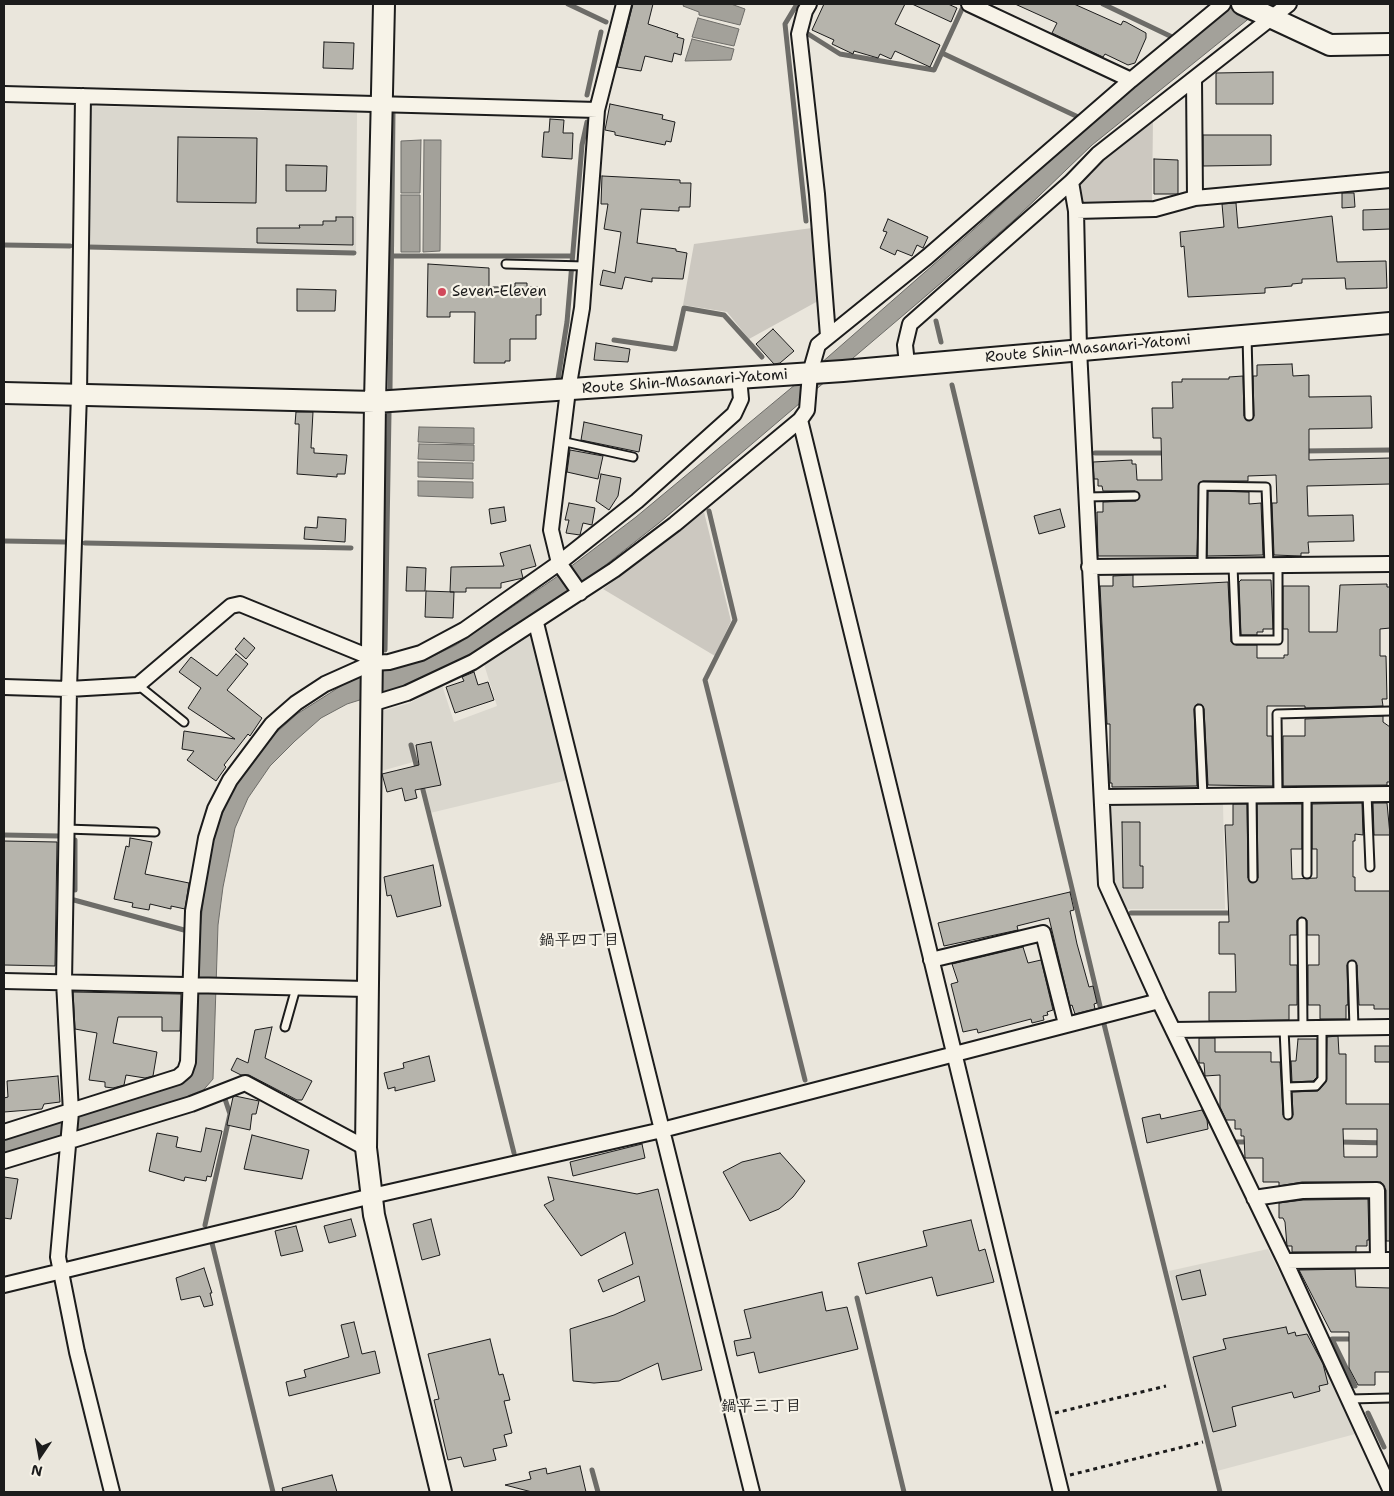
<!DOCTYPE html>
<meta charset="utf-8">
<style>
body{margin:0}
#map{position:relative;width:1394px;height:1496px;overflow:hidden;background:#eae6dc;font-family:"Shantell Sans",sans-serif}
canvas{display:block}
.frame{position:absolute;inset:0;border:5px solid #1c1c1c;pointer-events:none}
.north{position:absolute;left:15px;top:1431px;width:50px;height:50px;-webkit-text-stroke:4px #f7f3e8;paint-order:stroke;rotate:192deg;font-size:14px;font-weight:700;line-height:20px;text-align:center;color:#1c1c1c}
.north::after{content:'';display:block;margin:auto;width:18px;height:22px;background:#1c1c1c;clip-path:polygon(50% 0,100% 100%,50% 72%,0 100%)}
</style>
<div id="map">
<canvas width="1394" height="1496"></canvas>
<div class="frame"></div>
<div class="north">N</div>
</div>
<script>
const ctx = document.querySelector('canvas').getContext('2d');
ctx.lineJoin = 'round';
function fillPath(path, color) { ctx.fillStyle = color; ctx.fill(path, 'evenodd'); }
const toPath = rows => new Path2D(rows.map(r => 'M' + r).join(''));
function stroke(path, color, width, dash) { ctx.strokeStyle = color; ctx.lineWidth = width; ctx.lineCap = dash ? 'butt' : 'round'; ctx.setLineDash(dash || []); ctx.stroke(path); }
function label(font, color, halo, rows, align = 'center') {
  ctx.font = font + ' "Shantell Sans","Klee One",sans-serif'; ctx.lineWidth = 4.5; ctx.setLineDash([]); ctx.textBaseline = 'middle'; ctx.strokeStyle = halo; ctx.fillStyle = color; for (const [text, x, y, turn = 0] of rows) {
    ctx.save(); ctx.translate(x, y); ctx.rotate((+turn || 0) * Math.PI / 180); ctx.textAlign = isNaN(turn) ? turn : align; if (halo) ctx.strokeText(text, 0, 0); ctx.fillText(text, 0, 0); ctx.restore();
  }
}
fillPath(toPath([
 [87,106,357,113,356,254,86,249],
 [530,631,568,780,430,813,417,761,381,771,382,711,410,703,442,685,454,722,497,706,483,661],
 [1111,801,1223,802,1225,909,1123,909,1113,885,1105,804],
 [1268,1249,1359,1433,1217,1471,1169,1271]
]), '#dad7ce');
fillPath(toPath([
 [1153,119,1152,203,1081,203,1080,178,1113,147],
 [812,228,818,301,749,339,727,312,683,305,694,244],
 [704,512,731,621,715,656,603,589]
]), '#ccc8c0');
const water = toPath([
 [684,4,731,4,745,9,740,25,699,15,699,12,683,6,684,4],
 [1233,4,1267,4,1092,145,1014,220,920,301,659,523,585,581,479,651,404,686,347,704,321,718,295,741,270,766,248,798,235,828,223,887,218,925,213,1079,199,1095,4,1155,4,1137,184,1079,193,1071,196,1061,198,948,207,867,215,832,231,792,267,741,297,714,352,679,427,659,456,645,561,574,636,517,820,364,989,216,1083,130,1233,4],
 [698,18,739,29,734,46,692,37,698,18],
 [692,39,734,49,731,60,685,61,692,39],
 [421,140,420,193,401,193,401,141,421,140],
 [424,140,441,140,440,251,423,252,424,140],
 [401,195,420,195,420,252,401,252,401,195],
 [419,427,474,428,474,444,418,442,419,427],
 [419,444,474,445,474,461,418,459,419,444],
 [418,462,473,463,473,479,418,477,418,462],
 [418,481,473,482,473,498,418,496,418,481]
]);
fillPath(water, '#a3a19a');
stroke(water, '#6d6c68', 1);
stroke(toPath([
 [568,4,606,22],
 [797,4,785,24,806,221],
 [1103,4,1170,36],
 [805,32,840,54,934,70,962,9],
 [942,53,1076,116],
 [587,95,601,32],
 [4,245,70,246],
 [88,247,354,253],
 [391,256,572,256],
 [936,321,941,342],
 [614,340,675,349,684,308,724,315,762,357],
 [558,379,567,322,582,145,587,122],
 [952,385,1100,1006],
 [390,389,393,112],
 [1303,451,1390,450],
 [1095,453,1167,453],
 [709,511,735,620,705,680,805,1080],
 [4,541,65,542],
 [85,543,351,548],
 [385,650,389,413],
 [411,745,418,772],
 [421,782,514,1153],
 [4,835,59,836],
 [75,840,75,890],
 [74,900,184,930],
 [1131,913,1235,913],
 [1103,1020,1220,1492],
 [1237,1142,1250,1142],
 [1338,1142,1390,1143],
 [205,1225,230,1114,224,1096],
 [212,1243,273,1492],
 [857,1298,904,1492],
 [1355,1386,1332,1339,1355,1339],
 [1368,1413,1384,1447],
 [592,1470,598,1492]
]), '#6d6c68', 5);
const building = toPath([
 [633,4,653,4,648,24,678,34,677,37,684,39,681,55,674,53,672,62,645,56,641,71,617,67,633,4],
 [824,4,905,4,895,24,940,45,930,67,895,51,891,59,880,54,878,58,854,51,853,54,832,44,834,40,812,30,824,4],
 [912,4,948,4,957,8,951,22,912,4],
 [1015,4,1074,4,1121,25,1123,21,1126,22,1146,33,1146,38,1135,63,1128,65,1105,54,1103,57,1052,33,1057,23,1015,4],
 [324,42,354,43,353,69,323,68,324,42],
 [1273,72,1273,104,1216,104,1216,73,1273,72],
 [610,104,663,115,662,119,675,122,671,142,666,141,665,145,615,135,615,132,605,130,610,104],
 [550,119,564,120,563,133,573,133,572,159,542,157,544,132,549,132,550,119],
 [1203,135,1271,135,1271,165,1203,166,1203,135],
 [178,137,257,138,256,203,177,202,178,137],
 [1154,159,1178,160,1178,194,1154,194,1154,159],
 [286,165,327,166,326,191,286,191,286,165],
 [602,176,680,180,680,183,691,183,690,207,679,207,679,211,641,209,637,243,676,249,676,251,687,253,683,279,652,278,652,282,625,277,622,289,600,285,603,270,615,273,621,232,604,229,608,204,601,204,602,176],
 [1342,193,1354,193,1355,207,1342,208,1342,193],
 [1236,203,1238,228,1332,216,1337,262,1386,261,1387,288,1346,289,1345,278,1302,279,1302,283,1292,284,1292,286,1265,288,1265,293,1188,297,1184,246,1181,247,1180,232,1224,227,1222,204,1236,203],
 [1390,209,1390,229,1363,230,1363,210,1390,209],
 [336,217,353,217,353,245,257,243,257,228,300,228,299,225,323,225,323,221,336,221,336,217],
 [888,219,928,237,923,248,917,245,912,256,897,250,895,255,880,248,887,232,883,231,888,219],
 [428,264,489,268,489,287,515,287,515,283,527,283,527,287,541,287,541,315,536,315,536,339,510,339,510,361,505,361,505,363,474,363,475,312,450,312,450,317,427,317,428,264],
 [297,289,336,290,335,311,297,311,297,289],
 [773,329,794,351,780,363,774,364,756,344,773,329],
 [596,343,630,349,628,362,594,360,596,343],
 [1292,364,1293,376,1309,375,1309,397,1371,396,1372,428,1309,429,1309,460,1390,458,1390,484,1307,486,1308,516,1353,515,1354,541,1308,542,1309,553,1301,553,1301,556,1274,555,1272,503,1277,503,1276,475,1248,476,1248,481,1203,481,1199,483,1197,556,1098,556,1097,512,1103,512,1103,502,1136,501,1140,495,1135,491,1103,491,1102,486,1098,486,1098,479,1094,479,1093,462,1132,460,1132,464,1136,464,1137,480,1162,480,1161,438,1153,438,1152,408,1173,408,1172,382,1182,382,1182,379,1229,379,1229,377,1243,376,1244,416,1250,421,1254,416,1253,376,1257,376,1257,365,1292,364],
 [296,412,313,412,311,448,314,448,314,453,347,455,345,474,337,474,337,477,297,474,299,429,299,424,295,424,296,412],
 [584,422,642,435,639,452,581,440,584,422],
 [570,450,603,456,598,479,567,472,570,450],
 [601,474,621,478,618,496,609,510,596,501,601,474],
 [1208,491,1249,492,1249,504,1261,503,1263,555,1207,556,1208,491],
 [569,503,595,508,592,525,583,523,580,535,566,533,569,520,565,520,569,503],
 [504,507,506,521,491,524,489,509,504,507],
 [1060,509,1065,527,1039,534,1034,516,1060,509],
 [318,517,346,519,345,542,304,539,305,527,317,528,318,517],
 [530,545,536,566,521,570,523,578,501,583,501,588,466,588,466,592,450,592,451,567,504,566,500,553,530,545],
 [407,567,426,568,425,591,406,591,407,567],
 [1133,575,1133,587,1228,582,1231,642,1236,645,1257,645,1257,658,1284,658,1284,655,1288,655,1288,629,1283,629,1283,586,1309,586,1309,632,1337,632,1340,585,1387,584,1387,587,1390,587,1390,628,1380,629,1380,656,1386,656,1387,699,1382,699,1383,706,1305,708,1305,706,1267,706,1267,736,1272,736,1273,786,1208,785,1204,709,1202,705,1197,704,1194,709,1197,786,1112,787,1112,783,1110,783,1110,724,1107,724,1100,586,1113,586,1113,576,1133,575],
 [1241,580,1271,580,1273,629,1263,629,1263,632,1257,632,1257,635,1241,635,1239,582,1241,580],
 [426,591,454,592,453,618,425,617,426,591],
 [244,638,255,648,246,659,235,649,244,638],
 [236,654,248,664,227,690,262,718,250,736,248,734,224,765,226,767,216,781,187,760,194,751,182,749,184,731,235,739,188,708,201,688,179,672,191,657,217,676,236,654],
 [474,672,478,685,488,682,494,700,455,713,446,687,464,681,462,677,474,672],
 [1383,716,1383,722,1390,727,1390,782,1387,782,1387,785,1283,786,1283,736,1305,736,1305,719,1383,716],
 [431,742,441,785,415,790,417,798,405,801,402,788,387,792,382,774,419,765,416,745,431,742],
 [1362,803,1363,835,1355,834,1355,841,1353,841,1353,877,1355,877,1355,891,1390,891,1390,1009,1374,1009,1374,1005,1359,1005,1357,965,1351,960,1347,965,1348,1005,1346,1005,1346,1019,1320,1019,1320,1005,1308,1005,1308,965,1319,965,1319,935,1307,935,1307,920,1301,917,1297,920,1297,935,1290,935,1290,965,1297,965,1297,1005,1289,1005,1289,1020,1209,1021,1209,992,1236,992,1235,954,1219,954,1219,922,1229,922,1225,825,1233,825,1233,804,1247,804,1248,878,1253,883,1258,878,1257,804,1302,804,1302,849,1291,849,1292,879,1317,878,1317,849,1312,849,1312,804,1362,803],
 [1373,803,1387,803,1390,835,1374,835,1373,803],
 [1122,822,1140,822,1140,866,1143,866,1143,888,1123,888,1122,822],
 [130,838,152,842,145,874,189,883,185,909,171,906,171,909,150,904,149,910,132,907,133,903,114,899,126,846,129,847,130,838],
 [4,841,57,842,55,966,4,965,4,841],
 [433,865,441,906,397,917,391,895,387,896,384,877,433,865],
 [1070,892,1074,910,1070,911,1077,944,1089,987,1093,986,1097,1003,1094,1004,1095,1009,1075,1014,1072,1005,1070,1006,1049,918,1017,926,1018,930,944,946,938,923,1070,892],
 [1023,947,1028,963,1041,960,1053,1010,1047,1012,1048,1015,1043,1016,1044,1020,1032,1023,1031,1019,978,1033,977,1029,963,1032,951,984,958,982,952,964,1023,947],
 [73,992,181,994,180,1031,162,1031,162,1017,118,1017,113,1043,157,1052,153,1076,145,1078,126,1075,124,1085,113,1088,105,1087,105,1082,89,1080,97,1033,75,1029,73,992],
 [272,1027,265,1058,312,1081,302,1100,297,1100,249,1075,241,1075,231,1070,237,1058,248,1063,255,1030,272,1027],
 [1338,1036,1339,1054,1346,1054,1346,1104,1390,1104,1390,1241,1386,1241,1386,1190,1381,1182,1302,1182,1279,1186,1279,1182,1263,1182,1263,1158,1245,1158,1244,1136,1241,1136,1241,1129,1235,1129,1235,1120,1226,1120,1220,1107,1220,1075,1205,1076,1204,1063,1199,1063,1199,1038,1215,1038,1215,1052,1271,1052,1271,1062,1280,1062,1283,1115,1289,1120,1293,1115,1292,1092,1318,1091,1326,1082,1327,1037,1338,1036],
 [1343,1129,1377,1129,1377,1157,1344,1157,1343,1129],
 [1298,1039,1317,1039,1317,1077,1313,1081,1292,1082,1291,1061,1296,1061,1298,1039],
 [1375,1046,1390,1046,1390,1062,1375,1062,1375,1046],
 [429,1056,435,1081,395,1091,395,1087,388,1089,384,1073,404,1068,403,1063,429,1056],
 [58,1076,60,1102,44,1104,42,1109,4,1112,4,1098,8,1097,7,1081,58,1076],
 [235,1096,259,1101,256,1114,252,1114,250,1130,227,1125,233,1097,235,1096],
 [1202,1110,1207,1120,1208,1129,1147,1143,1142,1118,1160,1114,1161,1119,1202,1110],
 [206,1128,222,1131,211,1177,207,1176,206,1181,185,1177,184,1181,149,1171,157,1133,178,1137,176,1147,201,1152,206,1128],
 [252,1135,309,1150,302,1179,244,1169,252,1135],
 [642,1144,645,1158,573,1176,570,1162,642,1144],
 [780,1153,805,1181,793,1197,779,1209,750,1221,723,1172,742,1162,780,1153],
 [4,1177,18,1179,11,1219,4,1218,4,1177],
 [548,1177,637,1194,658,1189,702,1370,662,1380,658,1363,619,1381,594,1383,573,1381,570,1329,614,1315,645,1301,639,1276,603,1292,598,1280,633,1264,625,1232,581,1256,544,1205,554,1200,548,1177],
 [1368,1199,1369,1240,1367,1240,1367,1246,1356,1246,1356,1252,1292,1252,1292,1246,1287,1246,1285,1222,1283,1218,1279,1218,1279,1203,1303,1200,1368,1199],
 [351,1219,356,1236,329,1243,324,1226,351,1219],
 [431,1219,440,1255,422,1260,413,1224,431,1219],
 [971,1220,979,1251,985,1249,994,1282,937,1296,932,1277,866,1294,858,1263,927,1246,923,1231,971,1220],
 [296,1226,303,1251,281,1256,275,1231,296,1226],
 [204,1268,212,1293,210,1293,213,1305,204,1307,200,1296,181,1300,176,1278,204,1268],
 [1355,1269,1356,1287,1390,1288,1390,1372,1375,1372,1375,1385,1358,1385,1349,1368,1349,1332,1331,1332,1299,1270,1355,1269],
 [1200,1270,1206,1295,1182,1300,1176,1276,1200,1270],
 [822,1292,826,1311,847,1307,858,1349,759,1373,754,1352,737,1356,734,1341,751,1338,744,1310,822,1292],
 [354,1322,362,1354,375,1351,380,1373,289,1396,286,1382,306,1377,304,1370,349,1357,341,1325,354,1322],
 [1286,1327,1288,1334,1295,1332,1296,1336,1307,1334,1323,1364,1328,1384,1319,1386,1320,1391,1294,1398,1292,1392,1232,1407,1236,1426,1213,1432,1193,1357,1226,1349,1223,1339,1286,1327],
 [490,1339,499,1375,503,1374,510,1400,504,1401,512,1433,504,1435,507,1446,493,1449,496,1460,464,1467,461,1457,448,1460,434,1400,439,1399,428,1354,490,1339],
 [580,1466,586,1492,532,1492,505,1485,531,1479,529,1472,546,1468,547,1474,580,1466],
 [332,1475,337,1492,283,1492,282,1488,332,1475]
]);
fillPath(building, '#b6b4ac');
stroke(building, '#1c1c1c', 1);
const lane = toPath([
 [506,264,585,266],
 [1247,336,1249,416],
 [561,441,633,457],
 [1086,497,1135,496],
 [1233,566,1236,640,1278,640,1278,566],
 [1202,567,1203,486,1266,487,1269,566],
 [138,685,184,722],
 [1199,709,1203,796],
 [1367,794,1370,867],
 [1252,795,1253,878],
 [1278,795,1277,714,1390,711],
 [1307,795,1307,874],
 [66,829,155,832],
 [1302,922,1303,1028],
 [1352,965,1354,1028],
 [285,1027,296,988],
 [1284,1029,1288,1115],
 [1287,1087,1316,1086,1322,1079,1322,1028],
 [1350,1399,1390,1398]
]);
const street = toPath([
 [809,4,805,11,799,34,817,194,828,336],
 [969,4,1131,80,1223,4],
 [1194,79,1195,198],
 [4,94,597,110],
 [83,96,79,394,69,689,64,982,71,1112,58,1257,77,1352,112,1492],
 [1071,182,1076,211,1079,349,1106,884,1159,1001,1285,1261,1390,1489],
 [1076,211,1155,209,1195,198,1390,180],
 [907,364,905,345,910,324,1071,182,1098,154,1289,4],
 [800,420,1061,1492],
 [1089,567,1390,564],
 [580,593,559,563,551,530,568,390,582,308,597,110,624,4],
 [536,623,752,1492],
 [4,687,69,689,138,685,231,606,240,604,372,658],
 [371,704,407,693,473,662,614,570,675,524,800,420,807,410,810,373,818,345,927,257,1131,80],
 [1102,797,1390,794],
 [931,960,1043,933,1066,1024],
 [4,981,367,989],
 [1173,1030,1390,1027],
 [4,1132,178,1077,185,1071,188,1062,193,911,206,838,215,809,230,780,272,724,296,703,325,684,372,663,389,662,421,653,464,630,559,563,637,501,734,414,741,399,739,378],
 [4,1161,191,1104,245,1083,366,1148],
 [1254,1198,1302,1191,1377,1190,1378,1260],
 [1285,1261,1390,1260],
 [4,1285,372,1196,662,1130,1159,1001]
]);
const secondary = toPath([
 [384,4,375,402,366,1148,374,1215,441,1492],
 [1242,4,1330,45,1390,44],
 [4,393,375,402,843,371,1390,323]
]);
stroke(lane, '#1c1c1c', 11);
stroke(street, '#1c1c1c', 18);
stroke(secondary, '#1c1c1c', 24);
stroke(toPath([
 [1055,1413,1166,1386],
 [1070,1475,1203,1442]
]), '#1c1c1c', 3, [4, 4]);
stroke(lane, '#f7f3e8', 7);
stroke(street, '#f7f3e8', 14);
stroke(secondary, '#f7f3e8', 20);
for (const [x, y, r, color] of [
 [442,292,5,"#d1495b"]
]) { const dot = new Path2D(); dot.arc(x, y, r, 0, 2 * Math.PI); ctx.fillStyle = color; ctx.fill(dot); stroke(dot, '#f7f3e8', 2); }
label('15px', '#1c1c1c', '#f7f3e8', [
 ["Seven-Eleven",452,292]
], 'left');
label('15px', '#1c1c1c', '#f7f3e8', [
 ["Route Shin-Masanari-Yatomi",1088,349,-5],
 ["Route Shin-Masanari-Yatomi",685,382,-4]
]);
label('bold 16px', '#1c1c1c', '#f7f3e8', [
 ["鍋平四丁目",579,941],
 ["鍋平三丁目",761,1407]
]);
</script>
